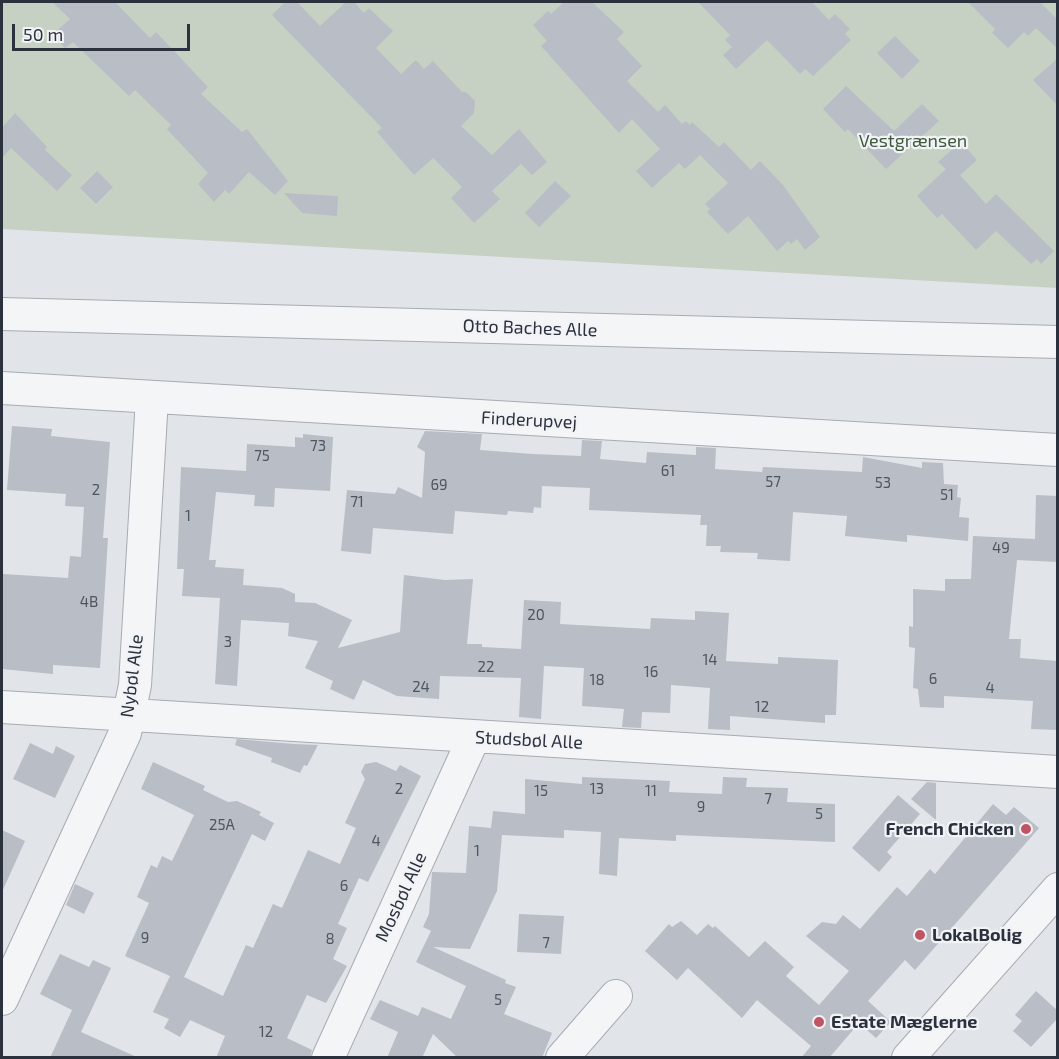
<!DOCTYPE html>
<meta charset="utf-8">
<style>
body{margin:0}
#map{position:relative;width:1059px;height:1059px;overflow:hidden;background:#e1e4e8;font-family:"Exo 2",sans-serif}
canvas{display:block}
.frame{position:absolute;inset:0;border:3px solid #2b323e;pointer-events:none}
.scale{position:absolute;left:12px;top:24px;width:178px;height:27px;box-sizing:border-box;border:3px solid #2b323e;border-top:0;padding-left:8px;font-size:18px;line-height:21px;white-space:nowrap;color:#2b323e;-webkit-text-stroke:4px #f1f3f6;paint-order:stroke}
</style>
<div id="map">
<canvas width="1059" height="1059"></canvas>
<div class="frame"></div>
<div class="scale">50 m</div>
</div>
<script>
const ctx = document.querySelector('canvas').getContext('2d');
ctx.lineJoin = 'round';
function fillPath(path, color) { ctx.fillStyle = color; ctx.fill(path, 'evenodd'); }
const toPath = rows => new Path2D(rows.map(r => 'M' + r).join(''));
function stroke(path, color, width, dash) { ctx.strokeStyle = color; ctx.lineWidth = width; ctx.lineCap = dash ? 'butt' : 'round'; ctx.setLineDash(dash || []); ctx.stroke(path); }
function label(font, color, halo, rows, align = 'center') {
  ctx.font = font + ' "Exo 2",sans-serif'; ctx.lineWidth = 4.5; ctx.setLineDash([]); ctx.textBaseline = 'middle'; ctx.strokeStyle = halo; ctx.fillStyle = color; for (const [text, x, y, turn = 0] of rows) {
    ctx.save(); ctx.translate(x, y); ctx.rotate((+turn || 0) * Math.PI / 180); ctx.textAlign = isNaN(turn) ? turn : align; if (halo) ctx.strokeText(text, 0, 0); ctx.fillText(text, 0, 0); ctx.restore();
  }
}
fillPath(toPath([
 [2,2,1057,2,1057,288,2,229]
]), '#c7d1c3');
fillPath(toPath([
 [52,2,115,2,150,38,156,32,208,87,201,94,242,132,247,129,288,181,275,195,249,172,229,194,225,190,214,202,198,184,208,173,167,129,171,125,135,90,129,96,73,42,65,48,53,34,70,19],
 [285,2,297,2,320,26,346,2,354,2,364,13,369,8,393,31,376,48,401,74,416,60,424,69,433,61,462,92,466,92,475,101,474,113,461,126,492,155,519,129,547,162,532,175,521,164,492,191,500,199,474,223,451,198,462,187,433,158,414,175,377,132,382,128,272,15],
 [564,2,592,2,624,32,617,39,642,66,627,81,658,112,665,105,682,124,686,121,690,125,692,122,719,147,724,142,751,170,760,161,783,185,820,237,805,250,797,239,791,244,788,241,777,251,748,216,728,234,707,212,710,209,705,204,728,183,700,155,685,169,679,163,652,188,636,171,660,149,632,119,619,133,541,46,547,41,533,25,548,11,551,14],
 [698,2,812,2,829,20,835,14,850,29,845,34,851,40,813,76,805,69,800,74,767,40,736,69,723,55,732,47,725,40,730,35],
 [968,2,1040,2,1058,20,1058,49,1036,28,1028,36,1024,32,1008,48,992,33,995,29],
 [895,36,920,61,902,79,877,53],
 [1058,58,1058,106,1033,80],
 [846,86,894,131,922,104,939,121,886,169,848,129,845,132,823,109],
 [15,113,47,147,45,150,72,175,57,191,11,148,2,158,2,128],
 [961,142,977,160,960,175,986,204,996,194,1054,251,1041,264,1037,259,1031,264,996,231,976,250,942,214,937,218,917,196,946,169,938,162],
 [97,171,113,187,96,204,80,188],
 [555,181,571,196,539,227,525,213],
 [284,193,338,196,337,216,302,213],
 [12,426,52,429,51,436,110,442,103,538,108,538,100,668,53,665,53,674,2,669,3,574,68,578,70,556,81,557,84,507,65,506,66,494,7,490],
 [425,431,482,434,480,450,533,454,581,456,582,440,602,441,600,459,646,463,647,452,696,455,696,447,716,448,715,469,762,472,763,467,862,472,863,457,922,468,922,462,943,463,944,484,958,485,957,497,961,498,959,517,969,518,968,541,907,535,907,542,845,536,847,516,793,512,790,561,757,559,758,553,720,552,721,546,706,546,707,525,700,525,701,515,589,510,590,488,542,486,541,508,534,507,533,513,508,511,507,515,455,511,453,534,373,528,371,554,341,551,347,490,395,494,398,487,422,498,425,452,417,447],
 [303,434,333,437,330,491,275,488,274,507,254,506,255,495,216,492,209,560,216,560,215,567,244,569,243,585,282,588,295,594,295,602,315,603,352,620,338,648,400,632,404,575,445,580,473,579,467,644,482,644,482,647,521,649,524,600,561,602,560,624,650,629,651,618,695,620,695,611,729,613,726,661,778,664,778,657,838,660,836,715,825,715,825,723,730,716,730,730,708,729,710,688,671,685,670,713,642,712,641,728,622,727,624,709,582,706,584,668,544,666,541,719,519,717,521,678,440,676,439,699,397,696,363,680,354,700,330,689,333,681,305,668,318,641,288,636,289,623,241,620,237,686,215,684,220,598,182,596,184,569,177,569,181,467,246,471,247,444,295,447,295,437,303,438],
 [1036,495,1057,496,1058,562,1017,560,1009,639,1021,639,1020,658,1058,661,1058,730,1031,729,1033,701,944,696,944,708,920,707,918,689,913,688,915,648,909,647,909,626,913,627,913,589,945,591,945,579,971,579,973,536,1035,539],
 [237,739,294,744,318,745,307,766,304,765,300,773,271,762,272,758,235,745],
 [30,743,53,754,56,746,75,756,55,798,13,779],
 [153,762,205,786,203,790,228,802,237,801,261,812,259,815,274,823,265,841,252,834,184,977,223,996,246,945,253,948,273,904,282,908,308,850,340,864,356,828,345,823,365,779,361,772,365,764,376,762,396,771,400,765,421,776,368,882,359,878,338,924,347,928,333,959,347,966,326,1003,307,995,287,1038,312,1050,310,1058,216,1058,225,1036,190,1020,180,1037,164,1028,169,1019,153,1012,170,976,125,956,149,903,137,897,151,865,157,868,162,856,172,861,194,815,141,789],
 [582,777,670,781,669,792,722,794,723,777,747,778,746,787,788,788,787,802,835,804,835,842,676,835,676,841,619,838,617,876,599,874,601,832,564,830,564,838,502,835,497,891,470,949,433,947,506,980,505,983,516,987,504,1014,552,1033,542,1058,458,1058,433,1034,422,1058,387,1058,398,1032,370,1019,380,1000,418,1016,422,1007,451,1019,466,986,416,962,431,931,423,927,429,914,432,872,466,873,469,826,491,828,493,811,525,814,525,779,582,784],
 [927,782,936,783,936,820,911,799],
 [898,795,920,814,887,852,892,857,879,872,852,848],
 [993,804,1006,815,1014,807,1039,828,915,970,905,960,868,1001,891,1022,876,1038,859,1023,829,1058,801,1058,811,1046,757,1000,742,1018,688,968,677,980,645,951,669,924,672,927,681,921,697,935,708,924,713,928,715,926,749,957,765,941,794,967,786,976,819,1005,849,971,806,936,822,922,836,924,843,915,860,929,897,887,907,896,930,869,935,874],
 [2,830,25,841,2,892],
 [75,884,94,893,84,914,66,905],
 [519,914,564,916,561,954,517,952],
 [60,954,89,967,93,960,111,968,81,1032,139,1058,50,1058,72,1010,40,994],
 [1036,991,1058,1011,1058,1018,1031,1047,1013,1031,1022,1021,1015,1015]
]), '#b9bdc5');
const minor = toPath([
 [2,314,1058,342],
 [2,388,1058,450],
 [2,707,1058,772],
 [2,999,125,733,135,685,152,398],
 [328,1058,474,737],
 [562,1058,616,996],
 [908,1058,1058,889]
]);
stroke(minor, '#a7abb2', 34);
stroke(minor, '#f4f5f7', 32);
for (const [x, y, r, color] of [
 [1026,829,6,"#c05462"],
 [920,935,6,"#c05462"],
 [819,1022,6,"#c05462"]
]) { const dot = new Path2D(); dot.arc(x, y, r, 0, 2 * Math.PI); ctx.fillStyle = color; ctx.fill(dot); stroke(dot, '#f1f3f6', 2); }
label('15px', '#4e5560', null, [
 ["73",318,446],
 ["75",262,456],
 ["61",668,471],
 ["57",773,482],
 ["53",883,483],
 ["69",439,485],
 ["2",96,490],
 ["51",947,495],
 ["71",357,502],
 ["1",188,516],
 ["49",1001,548],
 ["4B",89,602],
 ["20",536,615],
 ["3",228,642],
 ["14",710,660],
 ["22",486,667],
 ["16",651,672],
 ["6",933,679],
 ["18",597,680],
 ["24",421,687],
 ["4",990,688],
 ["12",762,707],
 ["2",399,789],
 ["13",597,789],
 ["15",541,791],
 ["11",651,791],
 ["7",768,799],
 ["9",701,807],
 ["5",819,814],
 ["25A",222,825],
 ["4",376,841],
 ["1",477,851],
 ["6",344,886],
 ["9",145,938],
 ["8",330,939],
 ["7",546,943],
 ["5",498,1000],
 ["12",266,1032]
]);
label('18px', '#3f593a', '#f1f3f6', [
 ["Vestgrænsen",913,141]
]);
label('18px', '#2b323e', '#f1f3f6', [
 ["Otto Baches Alle",530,328,2],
 ["Finderupvej",529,420,3],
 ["Nybøl Alle",132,676,-83],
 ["Studsbøl Alle",529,740,3],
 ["Mosbøl Alle",401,897,-65]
]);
label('bold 18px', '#2b323e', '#f1f3f6', [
 ["French Chicken",1014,829,"right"],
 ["LokalBolig",932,935],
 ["Estate Mæglerne",831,1022]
], 'left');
</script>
